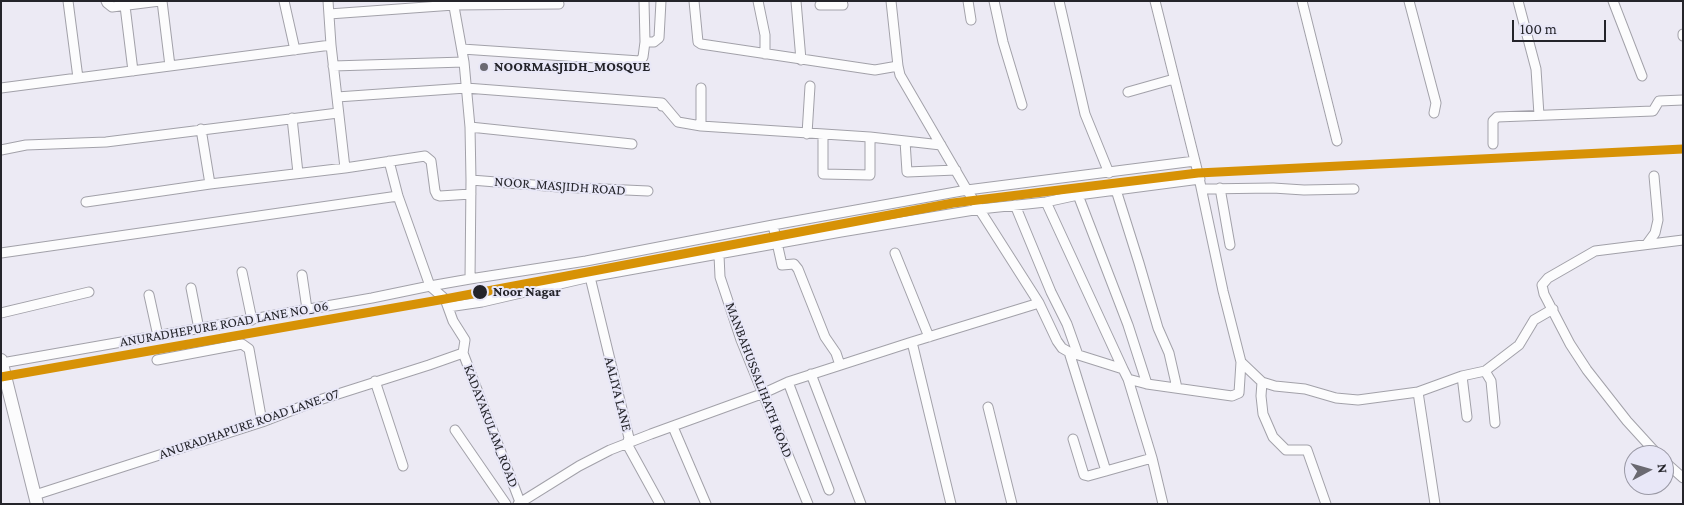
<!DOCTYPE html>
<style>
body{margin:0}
#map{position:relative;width:1684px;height:505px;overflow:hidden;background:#eceaf4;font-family:"Crimson Pro",serif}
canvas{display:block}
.frame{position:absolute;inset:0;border:2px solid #24242a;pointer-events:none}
.north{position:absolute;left:1624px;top:445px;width:50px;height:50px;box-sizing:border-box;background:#e8e7f7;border:1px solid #9a99a5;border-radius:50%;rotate:84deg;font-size:14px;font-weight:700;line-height:20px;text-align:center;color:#24242a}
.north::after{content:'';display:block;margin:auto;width:18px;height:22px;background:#6a6971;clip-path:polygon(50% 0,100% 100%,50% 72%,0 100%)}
.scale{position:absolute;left:1512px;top:20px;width:94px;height:22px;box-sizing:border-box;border:2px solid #24242a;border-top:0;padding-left:6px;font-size:15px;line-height:18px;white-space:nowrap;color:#24242a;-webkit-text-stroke:4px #e8e7f7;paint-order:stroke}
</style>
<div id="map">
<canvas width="1684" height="505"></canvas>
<div class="frame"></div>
<div class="north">N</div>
<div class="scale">100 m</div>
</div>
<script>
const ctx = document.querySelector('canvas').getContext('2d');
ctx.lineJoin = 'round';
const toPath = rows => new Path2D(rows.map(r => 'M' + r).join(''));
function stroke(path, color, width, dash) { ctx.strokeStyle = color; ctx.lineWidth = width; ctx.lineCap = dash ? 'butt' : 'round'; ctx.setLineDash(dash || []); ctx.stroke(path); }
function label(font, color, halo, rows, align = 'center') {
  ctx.font = font + ' "Crimson Pro",serif'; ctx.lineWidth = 4; ctx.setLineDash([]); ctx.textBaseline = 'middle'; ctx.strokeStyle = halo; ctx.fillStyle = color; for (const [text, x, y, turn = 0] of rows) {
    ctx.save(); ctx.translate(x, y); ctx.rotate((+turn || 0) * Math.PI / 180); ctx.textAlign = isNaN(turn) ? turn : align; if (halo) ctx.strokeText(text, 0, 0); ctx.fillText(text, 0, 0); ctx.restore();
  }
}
const minor = toPath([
 [68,1,78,78],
 [106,1,107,3,112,7,160,1],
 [162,1,170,66],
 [284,1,295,50],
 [328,1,331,45,345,168],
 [694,1,698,42,701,44,875,70,898,66],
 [758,1,765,35,765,54],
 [796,1,801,60],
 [891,1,898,66,900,75,967,190,1039,303,1057,341,1062,348,1069,352,1123,369,1128,379,1152,458,1163,504],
 [968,1,971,20],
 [994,1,1003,42,1022,105],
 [1059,1,1085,114,1109,173],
 [1302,1,1337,141],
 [1409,1,1436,103,1434,113],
 [1518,1,1536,69,1539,115],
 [1613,1,1642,76],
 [820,5,843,5,842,1],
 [125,6,133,71],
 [329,14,454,5,559,4],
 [1683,34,1683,36],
 [645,42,654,42,659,38,661,1],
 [462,49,640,61,643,57,645,42,644,1],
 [333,66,464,62],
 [1,88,331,45],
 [701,88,701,126,870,137,941,145],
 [1128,92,1174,79],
 [337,97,466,88,662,103],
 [662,106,662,103,678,122,701,126],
 [292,118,298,173],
 [470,127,632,144],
 [201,129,210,184],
 [807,134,810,86],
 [823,135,823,174,870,175,870,137],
 [905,141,907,172,956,170],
 [1493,144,1493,121,1497,117,1653,111,1659,101,1683,100],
 [1,150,26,145,106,142,338,113],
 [389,161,398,196,430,286,470,279,471,180,470,127,464,62,453,1],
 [471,180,559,187,648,191],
 [1220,188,1230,245],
 [1202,189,1273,188,1304,190,1354,189],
 [1116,190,1139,263,1158,328,1169,353,1177,388],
 [1078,195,1128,325,1147,384],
 [86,202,210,184,345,168,425,156,431,161,435,191,437,195,440,196,471,194],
 [1046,202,1123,369],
 [1015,205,1051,292,1067,324,1078,355],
 [773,225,782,265,794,264,798,269,825,337,836,353,840,365],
 [1647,244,1655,233,1658,220,1654,176],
 [1,253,398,196],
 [895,253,929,337],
 [719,255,720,277,741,340,808,504],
 [242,272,252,320],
 [302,275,307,309],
 [590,277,629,438,627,444,660,504],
 [470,279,586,261,773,225,967,190,1195,161],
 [191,288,199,329],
 [149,295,158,336],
 [448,307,482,302,590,277,841,232,980,209,1046,202,1078,195,1200,179],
 [1,313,89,292],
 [912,342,951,504],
 [1069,352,1106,471],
 [157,360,242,344,249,349,262,422],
 [1241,362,1262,382,1275,386,1305,389,1336,398,1358,400,1418,392,1462,376,1485,371,1519,345,1534,320,1553,309],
 [2,363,372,298,430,286,445,299,453,321,465,340,463,353,520,502],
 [1485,371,1491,381,1495,423],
 [811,374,861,504],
 [1462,376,1467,417],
 [1128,379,1147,384,1232,396,1239,393,1241,362,1223,291,1198,173,1155,1],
 [375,381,403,466],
 [788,382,829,490],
 [1262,382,1261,396,1263,414,1273,437,1286,450,1307,450,1326,504],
 [1418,392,1435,504],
 [988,407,1012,504],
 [673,427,706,504],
 [455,430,506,504],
 [1073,439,1084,475,1088,476,1106,471,1152,458],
 [1658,455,1627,421,1587,370,1570,344,1544,294,1542,285,1548,278,1595,251,1683,240],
 [1664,461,1683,478],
 [35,495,262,422,316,401,429,365,463,353],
 [518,504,579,466,610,450,651,434,764,393,788,382,912,342,1039,303]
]);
const highway = toPath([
 [1,360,37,504]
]);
stroke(minor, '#a2a1a9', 11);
stroke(highway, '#a2a1a9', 14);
stroke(minor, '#fcfcfd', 9);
stroke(highway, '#fcfcfd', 12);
stroke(toPath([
 [1,377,445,299,953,203,1198,173,1683,149]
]), '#d79206', 9);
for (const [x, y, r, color] of [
 [484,67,5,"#6a6971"],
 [480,292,8,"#24242a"]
]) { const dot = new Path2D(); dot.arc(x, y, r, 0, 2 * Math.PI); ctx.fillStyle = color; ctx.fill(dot); stroke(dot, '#e8e7f7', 2); }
label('bold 14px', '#24242a', '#e8e7f7', [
 ["NOORMASJIDH_MOSQUE",494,67]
], 'left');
label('14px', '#24242a', '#e8e7f7', [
 ["NOOR_MASJIDH ROAD",560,186,4],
 ["ANURADHEPURE ROAD LANE NO_06",224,324,-10],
 ["MANBAHUSSALIHATH ROAD",759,380,69],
 ["AALIYA LANE",618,394,76],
 ["ANURADHAPURE ROAD LANE-07",249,424,-19],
 ["KADAYAKULAM_ROAD",491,426,69]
]);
label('bold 14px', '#24242a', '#e8e7f7', [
 ["Noor Nagar",493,292]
], 'left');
</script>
